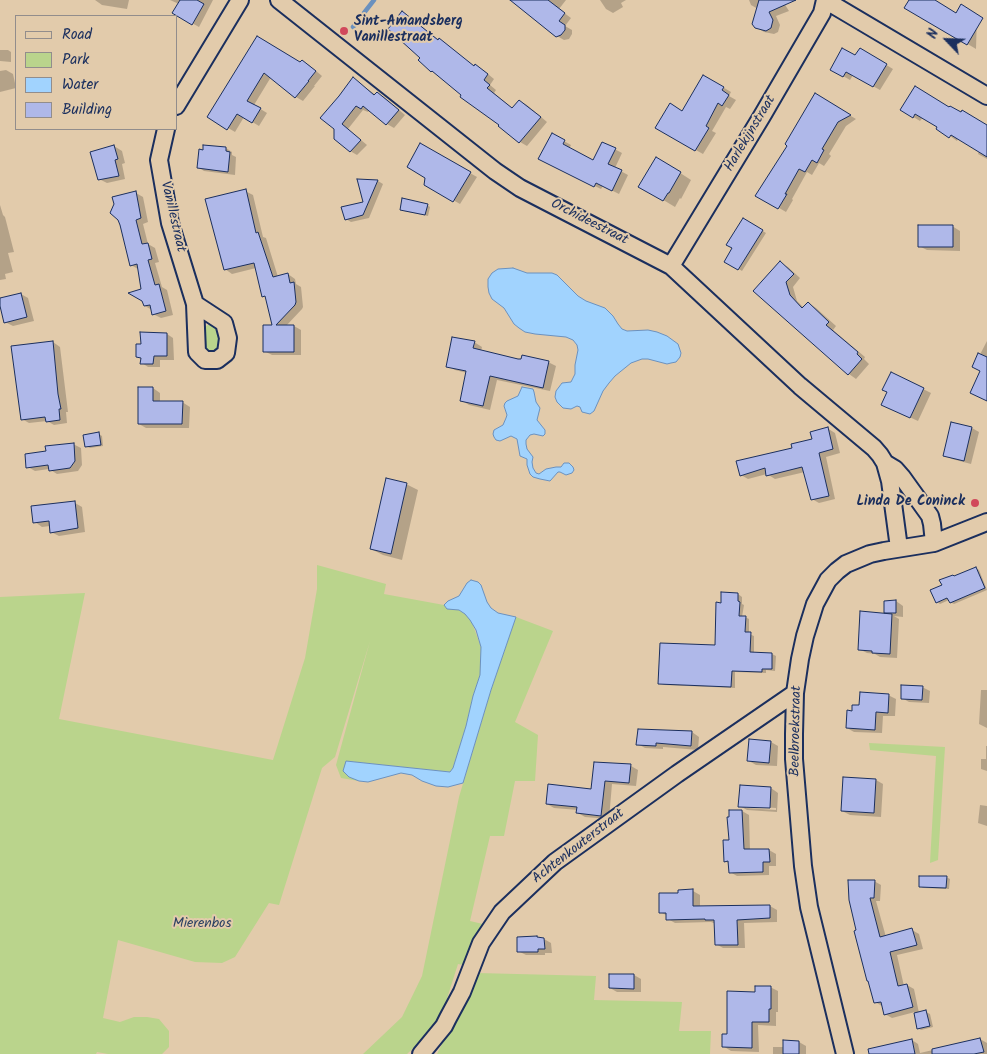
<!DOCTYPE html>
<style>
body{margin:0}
#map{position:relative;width:987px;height:1054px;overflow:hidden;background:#e2cbab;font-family:Kalam,sans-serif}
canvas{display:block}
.legend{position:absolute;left:15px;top:15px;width:162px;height:115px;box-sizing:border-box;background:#e2cbab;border:1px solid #928d8c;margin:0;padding:6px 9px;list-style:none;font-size:15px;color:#1b2f5e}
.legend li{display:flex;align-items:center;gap:10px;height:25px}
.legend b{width:25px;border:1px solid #928d8c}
.north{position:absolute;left:922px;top:15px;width:50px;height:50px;-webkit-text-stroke:4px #e2cbab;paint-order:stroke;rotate:294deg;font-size:14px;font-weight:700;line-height:20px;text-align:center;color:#1b2f5e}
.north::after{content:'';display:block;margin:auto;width:18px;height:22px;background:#1b2f5e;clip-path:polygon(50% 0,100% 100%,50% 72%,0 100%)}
</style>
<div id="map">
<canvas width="987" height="1054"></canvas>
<ul class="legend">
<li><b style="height:6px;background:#e2cbab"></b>Road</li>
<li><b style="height:14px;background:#bad48c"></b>Park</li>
<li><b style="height:14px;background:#a1d3fe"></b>Water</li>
<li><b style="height:14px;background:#afb8e9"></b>Building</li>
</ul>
<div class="north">N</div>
</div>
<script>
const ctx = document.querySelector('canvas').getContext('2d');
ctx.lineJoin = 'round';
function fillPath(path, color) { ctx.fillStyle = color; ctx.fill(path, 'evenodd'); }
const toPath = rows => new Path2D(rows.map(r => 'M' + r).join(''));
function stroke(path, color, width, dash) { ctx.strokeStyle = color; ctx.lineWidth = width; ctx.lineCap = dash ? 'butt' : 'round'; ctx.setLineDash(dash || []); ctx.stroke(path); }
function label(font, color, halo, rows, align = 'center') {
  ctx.font = font + ' Kalam,sans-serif'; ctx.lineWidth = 4; ctx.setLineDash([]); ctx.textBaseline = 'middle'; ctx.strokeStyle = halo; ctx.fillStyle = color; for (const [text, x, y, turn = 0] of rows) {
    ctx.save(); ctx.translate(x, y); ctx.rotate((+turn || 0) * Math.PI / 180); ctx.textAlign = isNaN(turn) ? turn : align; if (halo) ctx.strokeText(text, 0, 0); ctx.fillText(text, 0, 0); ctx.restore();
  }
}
fillPath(toPath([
 [210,324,214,325,220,330,220,343,218,348,210,351,205,348,204,330,206,326],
 [317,565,386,584,384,594,444,605,447,608,459,610,465,614,471,620,481,647,480,675,473,696,466,726,453,768,450,772,346,761,349,777,359,781,341,778,336,765,370,641,335,757,322,768,279,905,269,903,235,957,222,963,195,962,118,940,103,1018,120,1022,134,1017,147,1017,159,1019,169,1031,169,1047,162,1054,108,1054,97,1052,96,1054,0,1054,0,597,85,593,59,719,273,760,305,658,317,589],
 [516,617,553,631,515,722,538,735,535,781,515,781,504,836,490,836,470,921,487,925,468,966,458,964,443,1011,425,1037,407,1054,363,1054,402,1017,422,976,459,797,491,690],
 [869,743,945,747,938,860,930,863,936,756,870,750],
 [477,973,596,976,594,1000,682,1002,679,1031,711,1031,710,1054,437,1054]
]), '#bad48c');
const water = toPath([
 [513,268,527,273,552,273,557,275,578,296,586,301,605,308,613,316,618,324,622,329,627,331,648,330,657,332,667,336,678,344,681,353,680,357,676,362,671,363,667,364,648,359,642,359,631,363,615,376,609,383,603,391,594,411,590,414,582,412,580,407,577,406,571,409,563,408,557,402,555,397,556,391,562,383,571,382,575,374,575,365,578,350,577,345,573,340,566,337,535,334,525,332,519,328,514,324,504,308,492,299,489,293,488,287,488,279,492,273,498,269,513,268],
 [522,387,533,389,534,392,536,402,540,408,537,420,545,430,545,434,543,436,534,434,530,435,526,440,526,444,527,449,533,457,532,462,533,468,536,473,539,474,546,469,556,467,561,467,564,463,569,463,573,467,574,470,572,473,566,475,560,472,558,472,550,481,540,479,533,477,530,474,527,465,527,459,520,456,517,439,511,436,500,441,496,440,494,437,493,434,494,430,503,425,506,418,507,415,504,406,505,403,507,401,518,396,522,387],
 [471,580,478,582,481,585,487,602,491,608,498,613,516,617,491,690,463,783,448,787,436,786,422,781,412,775,401,773,368,782,359,781,349,777,343,771,346,761,450,772,453,768,466,726,473,696,480,675,481,647,476,630,470,620,465,614,459,610,447,609,444,605,448,601,459,596,467,583,471,580]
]);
fillPath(water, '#a1d3fe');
stroke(water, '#6b91be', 1);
fillPath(toPath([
 [95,0,129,0,127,9,102,5],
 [170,0,213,0,199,27,174,13,179,4],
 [517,0,566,0,559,9,571,18,565,26,572,30,572,34,569,39,564,40,557,36],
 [600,0,626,0,621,3,623,7,613,13,606,9],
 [749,0,782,0,789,11,776,16,780,25,778,32,774,34,764,32,756,27,758,9,751,5],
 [911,0,933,0,956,14,977,15,976,49,906,7],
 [403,12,410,17,439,40,475,67,483,70,494,79,490,85,496,90,494,93,513,109,520,101,527,105,547,122,527,146,520,142,501,125,439,75,432,71,420,60,422,58],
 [257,37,300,64,302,61,309,65,322,76,314,86,315,86,303,101,296,97,271,77,254,105,267,113,259,126,244,117,235,132,208,116],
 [860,49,893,69,880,90,853,75,850,80,831,69,856,57],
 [0,50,8,50,11,52,11,62,0,61],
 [6,70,13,74,16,88,0,92,0,71],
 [704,76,731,92,729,96,736,100,730,109,726,107,712,131,716,133,703,154,656,128,682,112],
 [353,79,376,95,377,93,384,97,405,115,394,128,387,124,370,110,368,112,363,110,348,129,367,145,357,155,350,151,335,139],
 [815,95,856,119,846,126,829,154,831,156,824,166,819,163,812,175,807,172,792,199,793,200,786,212,757,195,788,145],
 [902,110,987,132,987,159,978,154,979,151,958,138,957,141,950,136,939,127,923,117,920,121],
 [553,135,571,145,569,149,594,162,603,143,622,153,615,168,628,175,619,194,603,186,601,189,547,163],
 [421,145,477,177,460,204,425,184,427,177],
 [114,146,122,151,125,163,122,164,125,179,107,183,99,179],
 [226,148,232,152,232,155,236,157,235,175,204,171,198,167],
 [668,165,691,180,681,199,680,198,675,207,640,186],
 [359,181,378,181,383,184,369,218,351,222,346,219,364,203],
 [245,191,253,195,263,237,266,238,278,277,288,274,295,279,296,284,301,287,303,307,302,309,286,326,294,326,301,330,301,355,272,355,264,351,274,326,267,298,264,296,256,268,232,274,225,269],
 [136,193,143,197,148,222,143,224,148,244,155,248,159,262,155,263,162,287,167,290,173,315,161,318,153,314,152,310,145,306,138,269,131,265],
 [0,205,3,215,5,217,14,252,8,253,13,272,5,274,6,279,0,280],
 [427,205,430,207,428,216,404,211],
 [744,219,766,233,742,271,726,261,734,248],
 [952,226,960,231,960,251,927,250,919,246],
 [780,263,788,267,800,278,793,287,797,301,804,308,808,303,816,308,836,326,833,330,865,357,864,359,869,364,856,379,849,374,755,291],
 [21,294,28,298,34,321,13,326,5,322,0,299],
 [167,334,173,338,174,360,160,360,160,367,148,367,142,363,142,359,137,357,143,345],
 [987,341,987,373,974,366],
 [53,342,60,347,68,412,66,412,67,423,54,425,47,421,29,423,22,419],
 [474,342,482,347,481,351,518,360,548,362,556,366,550,391,497,380,490,410,469,405,461,400,467,373,455,370,447,366],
 [891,373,931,393,918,421,890,408,889,392],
 [153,388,160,393,160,402,182,402,190,407,189,428,146,428,139,424],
 [827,428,835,433,840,453,826,457,835,499,819,503,812,499,805,472,775,479,767,474,748,479,741,475,793,449,813,440],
 [972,428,979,432,971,464,952,459,945,455],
 [99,434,102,436,103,446,90,448,86,446],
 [73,444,81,448,82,465,78,471,57,474,49,469,35,471,28,467,47,452],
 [406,484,418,490,402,560,383,555,371,549],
 [75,503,82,507,85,532,59,536,51,532,50,526,42,527,35,522],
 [976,568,979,570,987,590,954,604,950,602,949,600,940,604,937,602,943,586,954,577],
 [738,594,742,597,742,604,744,605,742,617,745,617,749,619,749,634,754,636,754,653,772,654,776,656,775,671,766,670,766,673,735,672,735,688,664,685,660,683,716,646,722,604],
 [896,601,903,606,903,617,894,616,899,619,897,658,880,657,875,654,867,653,859,649,890,615,885,612,886,602],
 [922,687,930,691,929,703,909,702,902,698],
 [981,690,987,690,987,728,979,724],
 [888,695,896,699,895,716,883,716,882,733,854,732,847,728,853,712,860,707],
 [692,732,699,737,698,750,663,747,663,749,645,748,638,744],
 [771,742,778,746,777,766,756,765,749,761],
 [986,746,987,746,987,771,981,769,981,759,986,759],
 [595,763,631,766,638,770,636,786,612,784,609,819,585,817,578,813,578,810,554,808,547,804,593,790],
 [876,780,883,784,881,817,850,815,842,811],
 [771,788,778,793,777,812,747,810,740,806],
 [746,806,776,808,776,810,746,808],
 [980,805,987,806,987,826,978,823],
 [730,811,742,811,749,815,750,850,769,850,776,854,776,866,769,866,769,875,737,876,730,872,730,864,725,861,730,841],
 [946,877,950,879,949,889,923,888,920,886],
 [874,881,881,885,880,901,876,901,886,937,912,930,919,934,923,949,897,955,904,986,907,985,914,989,919,1013,926,1012,930,1014,933,1027,921,1030,918,1028,915,1012,892,1018,885,1014,882,1006,875,1002,856,932],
 [680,891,693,891,700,895,700,907,770,906,777,910,777,922,744,923,745,948,723,948,716,944,716,924,711,922,675,923,668,919,668,916,660,912,680,894],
 [544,939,551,943,552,953,545,953,545,955,526,955,518,951],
 [610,975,634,975,641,979,641,992,617,992,610,988],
 [770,987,778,991,778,1012,776,1012,776,1026,758,1025,759,1052,731,1051,723,1046,729,1035,756,993],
 [980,1039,987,1043,987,1054,878,1054,912,1040,918,1044,920,1053],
 [799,1042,806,1046,806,1054,773,1054,773,1047,784,1047]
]), '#0003');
stroke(toPath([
 [353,27,374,0]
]), '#6b91be', 4.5);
const building = toPath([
 [180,0,197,0,204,4,192,25,172,13,180,0],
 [510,0,548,0,565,13,559,21,565,25,565,30,561,35,556,37,510,0],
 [759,0,796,0,769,12,773,20,771,28,766,31,755,28,752,24,759,0],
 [909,0,935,0,956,13,961,4,983,18,967,45,904,8,909,0],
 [402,11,438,40,439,38,474,66,475,64,488,74,484,80,490,85,487,88,512,108,519,100,541,117,519,143,498,126,499,125,460,97,461,95,432,71,431,72,418,60,420,58,388,29,402,11],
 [257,36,300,62,302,60,316,71,308,81,309,81,295,98,264,73,247,101,261,108,252,123,237,114,227,130,207,117,257,36],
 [842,48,855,55,860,48,887,64,873,87,846,72,843,77,830,70,842,48],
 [703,75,724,87,722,90,729,95,722,106,718,103,706,126,709,128,695,151,655,128,670,103,682,111,703,75],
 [353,77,374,95,377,92,399,110,386,125,363,106,361,109,356,106,342,124,361,140,350,152,334,139,334,129,320,118,339,96,353,77],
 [915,86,949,107,950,106,961,112,962,110,987,125,987,157,951,135,949,138,936,129,937,127,915,114,913,118,900,110,915,86],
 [815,93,851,115,838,122,822,149,824,150,817,163,812,160,805,172,799,169,785,194,787,194,778,209,755,196,787,146,785,144,815,93],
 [552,133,565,140,563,144,593,160,602,142,616,148,608,164,622,170,612,191,596,183,594,187,538,159,552,133],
 [420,143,471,172,453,202,424,185,425,178,407,167,420,143],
 [114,145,118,159,115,160,119,176,98,180,90,152,114,145],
 [203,145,226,147,226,151,230,152,228,172,197,168,199,149,203,150,203,145],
 [656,157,681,172,669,193,668,193,663,201,638,187,656,157],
 [357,179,378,180,363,215,345,220,341,207,363,202,357,179],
 [246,189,256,233,258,232,273,277,288,273,290,283,294,282,296,302,295,305,276,325,294,325,294,352,263,352,263,325,272,325,265,296,262,297,254,263,224,270,205,199,246,189],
 [136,191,141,218,136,220,142,244,148,243,152,259,148,260,155,285,159,284,166,311,152,315,150,305,144,306,142,301,128,293,141,289,137,264,130,266,120,225,118,220,110,213,114,204,112,197,136,191],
 [402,198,428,204,425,215,400,210,402,198],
 [743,218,763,230,738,270,724,262,732,248,726,245,743,218],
 [918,225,953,225,953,247,918,247,918,225],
 [780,261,794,274,786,282,790,295,802,308,808,302,829,322,826,325,858,352,857,354,862,359,848,375,753,291,780,261],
 [21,293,27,317,4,323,0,306,0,298,21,293],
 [140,332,167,333,167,356,154,356,153,364,140,364,141,358,136,357,136,344,141,344,140,332],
 [452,337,475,341,473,348,518,359,521,359,522,355,549,361,543,388,490,376,483,406,460,401,466,371,446,367,452,337],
 [53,341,58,394,61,409,59,409,60,420,46,422,45,417,21,420,11,346,53,341],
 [978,353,987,357,987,401,970,393,980,371,972,367,978,353],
 [891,372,924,388,910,418,881,405,887,392,882,390,891,372],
 [138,387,153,387,153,401,183,401,182,424,138,424,138,387],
 [951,422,972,427,964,461,943,456,951,422],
 [828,427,833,449,819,453,829,496,811,500,802,467,766,476,765,468,740,476,736,461,792,448,791,444,812,439,810,432,828,427],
 [99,432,101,445,85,447,83,435,99,432],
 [74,443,75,461,70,468,49,471,48,465,26,468,25,454,46,451,45,446,74,443],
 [386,478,407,483,391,554,370,549,386,478],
 [75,501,78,528,50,533,49,521,33,523,31,506,75,501],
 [976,567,985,588,950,603,947,598,936,603,930,590,942,585,939,580,953,575,954,576,976,567],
 [721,592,738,593,738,601,740,602,739,616,746,616,745,632,751,632,750,652,772,653,772,669,762,669,762,672,732,671,731,687,658,684,660,643,715,645,716,602,721,603,721,592],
 [896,600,896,613,884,613,884,601,896,600],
 [860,611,892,614,890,654,872,653,872,651,858,650,860,611],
 [901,685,923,686,922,700,901,699,901,685],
 [860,692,889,694,888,713,876,712,875,730,846,728,847,710,852,711,852,705,859,705,860,692],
 [638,729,692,731,691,746,656,743,656,746,636,745,638,729],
 [749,739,771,741,769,763,747,761,749,739],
 [594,762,631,764,629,783,605,781,601,816,576,813,577,807,546,804,548,784,591,789,594,762],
 [843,777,876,779,874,813,841,811,843,777],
 [740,785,771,787,770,808,738,807,740,785],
 [729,810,742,810,744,849,769,849,770,862,763,862,763,872,729,873,728,861,724,862,723,840,729,840,727,817,729,817,729,810],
 [919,876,947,876,946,888,919,887,919,876],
 [848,880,875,880,874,898,870,898,880,937,912,928,917,945,890,952,898,986,907,984,913,1007,884,1015,881,1002,874,1003,868,981,867,981,854,931,856,930,849,900,848,880],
 [693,889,693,906,770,905,770,918,737,920,738,945,715,945,714,920,705,920,705,919,666,920,666,913,659,913,659,893,678,893,678,890,693,889],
 [537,936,537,937,544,938,545,949,538,949,538,952,517,952,517,937,537,936],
 [609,974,634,974,634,989,609,988,609,974],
 [755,986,771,986,771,1009,769,1009,769,1022,752,1022,752,1048,722,1047,722,1034,727,1034,727,991,755,992,755,986],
 [926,1010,930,1026,917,1029,914,1013,926,1010],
 [980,1038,984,1052,974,1054,932,1054,932,1049,980,1038],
 [912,1039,915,1054,869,1054,868,1049,912,1039],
 [783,1040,799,1041,799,1054,783,1054,783,1040]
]);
fillPath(building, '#afb8e9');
stroke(building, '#1b2f5e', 1);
const minor = toPath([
 [279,0,495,171,520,188,671,266,800,386,874,448,880,455,885,463,890,481,899,548],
 [825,0,987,96],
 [176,106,240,0],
 [166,129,159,160,170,223,195,304,197,352,205,360,217,360,226,353,228,338,224,323,195,304],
 [671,266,762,116,822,13,825,0],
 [885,463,895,469,902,477,930,516,932,524,934,543],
 [421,1054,444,1026,448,1018,462,992,481,943,502,912,555,862,677,774,795,693],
 [845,1054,809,907,803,866,794,759,794,734,795,693,800,659,805,636,815,604,828,580,837,571,846,564,870,554,884,551,934,543,987,522]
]);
stroke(minor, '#1b2f5e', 20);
stroke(minor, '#e2cbab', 16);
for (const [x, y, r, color] of [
 [344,31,5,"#d1495b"],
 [975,503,5,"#d1495b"]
]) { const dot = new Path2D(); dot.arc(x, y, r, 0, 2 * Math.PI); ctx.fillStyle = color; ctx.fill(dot); stroke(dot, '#e2cbab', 2); }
label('bold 14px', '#1b2f5e', '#e2cbab', [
 ["Sint-Amandsberg",354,23],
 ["Vanillestraat",354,39],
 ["Linda De Coninck",965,503,"right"]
], 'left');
label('14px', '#1b2f5e', '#e2cbab', [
 ["Harlekijnstraat",751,134,-59],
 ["Vanillestraat",172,217,77],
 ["Orchideestraat",589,223,27],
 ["Beelbroekstraat",797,731,-89],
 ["Achtenkouterstraat",579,847,-38]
]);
label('14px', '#2b4063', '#e2cbab', [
 ["Mierenbos",202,925]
]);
</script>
